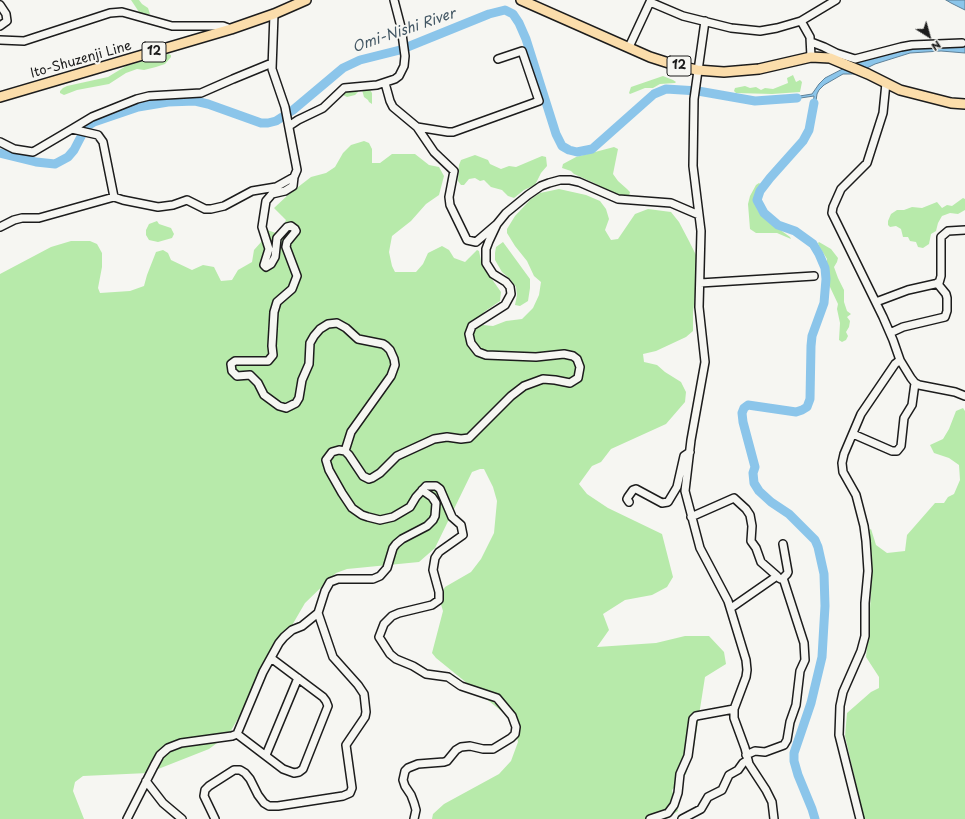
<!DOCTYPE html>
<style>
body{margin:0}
#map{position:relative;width:965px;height:819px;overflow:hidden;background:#f6f6f2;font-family:"Playpen Sans",sans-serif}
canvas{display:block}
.north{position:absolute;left:909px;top:16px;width:40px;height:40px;-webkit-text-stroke:3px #f6f6f2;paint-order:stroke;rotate:143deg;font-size:11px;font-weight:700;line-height:16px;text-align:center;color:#1c1c1c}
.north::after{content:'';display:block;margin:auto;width:14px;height:18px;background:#1c1c1c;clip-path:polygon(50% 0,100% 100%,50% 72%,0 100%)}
</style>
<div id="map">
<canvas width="965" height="819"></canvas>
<div class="north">N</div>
</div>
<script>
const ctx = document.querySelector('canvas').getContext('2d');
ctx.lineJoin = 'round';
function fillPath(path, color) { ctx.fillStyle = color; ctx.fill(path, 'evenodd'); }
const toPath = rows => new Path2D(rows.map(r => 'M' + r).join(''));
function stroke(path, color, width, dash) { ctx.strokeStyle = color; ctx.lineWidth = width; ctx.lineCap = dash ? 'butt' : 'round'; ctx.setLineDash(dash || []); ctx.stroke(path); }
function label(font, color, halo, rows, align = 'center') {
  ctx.font = font + ' "Playpen Sans",sans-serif'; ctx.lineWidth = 4; ctx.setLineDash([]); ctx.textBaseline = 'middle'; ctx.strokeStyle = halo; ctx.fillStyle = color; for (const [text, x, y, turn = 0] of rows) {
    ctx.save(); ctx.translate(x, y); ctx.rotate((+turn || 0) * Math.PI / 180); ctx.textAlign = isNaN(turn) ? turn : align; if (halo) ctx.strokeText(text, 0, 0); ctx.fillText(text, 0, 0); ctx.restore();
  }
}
fillPath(toPath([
 [131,0,139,0,142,4,148,8,150,14,143,15,139,12],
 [168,54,171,55,171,57,165,64,156,67,144,70,137,69,126,73,109,84,77,90,64,95,60,93,60,91,63,88,67,86,108,77,126,66],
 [793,75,796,82,800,80,802,82,800,92,772,94,736,93,734,91,735,88,745,86,750,88,756,87,761,90,765,88,773,89,788,83,787,78],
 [663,76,673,80,676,82,675,83,660,84,653,88,645,88,630,94,629,93,631,87],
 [364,89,370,90,372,93,372,104,369,102,368,100,364,97,362,90],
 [358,90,358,92,355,95,347,97,341,94,343,92],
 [364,141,369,143,372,149,372,163,380,163,392,154,415,154,429,165,439,167,444,176,439,195,426,204,411,221,392,236,389,252,392,266,395,272,416,272,423,264,428,253,442,246,449,250,454,258,465,262,477,250,479,251,481,261,484,268,501,292,500,301,484,312,481,320,483,325,493,326,506,321,522,319,533,308,539,295,541,282,534,276,527,261,515,246,507,233,507,229,515,216,531,199,540,193,559,189,586,195,600,201,606,209,609,219,605,230,611,240,618,239,635,214,648,209,671,212,679,222,689,241,696,255,697,281,693,312,693,331,686,337,656,351,643,354,644,362,657,365,665,372,681,382,686,392,685,402,666,424,611,449,601,462,592,466,579,484,587,494,608,508,662,534,673,577,667,587,652,595,625,600,603,614,609,630,597,647,656,643,685,636,709,636,724,652,726,664,705,677,694,747,686,774,672,790,678,811,665,819,432,819,433,814,444,804,499,774,511,761,518,742,516,732,505,714,436,658,432,653,443,611,440,601,441,594,445,587,471,572,481,559,494,533,497,501,493,487,484,469,480,469,472,472,435,548,419,562,347,569,336,573,305,603,229,734,209,749,148,773,83,776,75,782,73,791,84,819,0,819,0,274,51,247,71,241,90,241,97,244,102,253,102,267,98,288,100,293,130,291,144,286,147,275,156,252,163,250,168,253,171,260,192,270,203,265,214,267,221,281,232,280,238,270,252,262,254,250,262,241,267,230,276,233,284,225,286,220,274,208,289,194,311,177,326,173,335,167,343,153,351,145],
 [614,147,618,149,613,174,618,181,627,189,630,192,629,196,622,197,609,193,594,183,574,174,571,171,562,168,563,164,576,157],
 [475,155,488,160,490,164,501,169,509,166,516,167,542,156,546,157,547,166,541,173,535,185,524,190,514,198,508,196,502,190,491,187,484,180,480,181,475,178,469,179,464,185,461,185,458,181,459,165,461,160],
 [759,183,762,185,758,189,755,200,757,209,761,215,779,229,790,237,791,239,777,233,756,233,750,229,748,204,750,196,756,185],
 [963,198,965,199,965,210,958,214,950,213,942,216,938,223,936,231,931,234,929,244,923,248,918,247,916,242,910,241,908,237,903,237,901,229,896,226,890,227,888,225,888,221,891,214,897,210,904,210,912,207,922,208,937,202,942,208,947,205,952,206],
 [157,221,159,224,171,228,174,234,172,238,158,242,149,240,146,235,146,230,149,224],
 [503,242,530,279,530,288,528,301,520,306,515,305,517,295,516,287,510,279,502,272,495,260,495,253,496,247],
 [819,242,831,249,838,258,837,262,834,267,838,278,844,290,844,302,847,311,851,314,847,317,850,321,849,327,846,332,848,336,846,340,842,342,839,340,840,323,837,309,838,304,830,287,828,271,826,265,827,259,819,246,818,243],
 [963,408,965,411,965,819,864,819,845,736,847,713,871,692,879,688,879,677,866,657,869,629,872,570,869,530,871,529,876,545,887,553,905,551,907,535,935,503,944,503,948,497,954,494,960,480,959,465,949,458,934,453,930,445,943,439,949,429,956,411]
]), '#b7eaaa');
const water = toPath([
 [946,0,965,0,965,10,951,3,946,0],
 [965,47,965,53,941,51,910,53,875,64,855,74,843,74,824,85,819,90,817,94,814,115,812,115,814,96,787,100,787,98,812,94,819,84,825,78,858,61,873,56,907,49,965,47]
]);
fillPath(water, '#8bc5ea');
stroke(water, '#5f8198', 1);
stroke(toPath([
 [814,103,809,130,803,141,770,178,760,191,757,200,764,213,778,225,795,231,813,244,819,254,825,268,826,279,824,303,812,336,811,346,810,399,807,407,802,410,796,412,748,405,744,408,742,413,743,422,755,467,753,473,754,483,759,491,771,502,789,514,815,540,818,547,824,574,825,606,822,657,811,703,794,753,794,761,798,775,812,809,815,819],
 [0,153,36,162,55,164,68,157,74,150,86,127,94,122,138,107,168,102,195,101,208,104,261,123,268,123,276,121,293,110,343,68,360,60,400,50,489,14,505,10,513,14,519,23,526,39,556,134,562,146,569,150,577,152,592,149,654,94,666,89,698,91,755,101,797,98]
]), '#8bc5ea', 9);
const minor = toPath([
 [0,5,6,14,7,21,0,26],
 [274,14,272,69,285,107,297,170,294,177,293,186,285,191,272,194,266,201,262,227,269,249,264,265,266,267,271,264,275,257,277,238,287,227,291,226,295,229,296,231,287,242,286,247,297,276,292,289,277,302,274,312,272,346,273,355,268,361,235,361,231,364,232,371,237,376,250,375,258,383,264,395,279,406,286,408,296,403,299,398,302,380,309,364,310,343,314,336,320,329,328,324,337,323,346,328,358,339,383,344,386,346,390,350,394,359,395,365,391,376,351,432,345,451],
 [705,21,694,99,693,166,701,231,699,307,705,362,691,440,685,491,700,548,728,601,746,660,747,670,746,677,734,709,734,718,745,748,749,764,766,790,772,802,774,819],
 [801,21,810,37,811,57],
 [0,40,24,41,110,13,122,12,172,26,223,26,231,29],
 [811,42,824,47,836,53,855,59,901,47,912,45,962,43],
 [629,47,650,2,683,16,731,28,760,31,777,28,801,21,836,0],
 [385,83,390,101,393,107,417,127,434,152,454,171,449,197,450,205,467,240,476,242,497,224],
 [886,83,883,113,867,163,841,189,833,207,832,213,883,317,893,340,900,360,911,378,915,383,919,385,955,392,965,396],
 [289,126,298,120,323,108,344,88,377,85,395,79,399,76,404,66,405,56,401,27,394,0],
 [417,127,448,132,453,132,539,101,522,51,498,59],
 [72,129,92,117,137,99,149,96,201,93,233,79,272,63],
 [0,142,14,149,33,152,72,129,98,135,103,142,114,197],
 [0,227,14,220,22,218,39,218,114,197,123,200,158,207,173,205,187,200,205,209,211,209,224,206,252,191,276,187,294,177],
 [700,283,814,276],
 [876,302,908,290,939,283,941,276,941,237,948,231,965,230],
 [890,333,903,327,945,317,947,311,947,298,946,294,937,283],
 [853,434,892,451,897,451,901,446,904,418,912,405,915,383],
 [629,502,627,499,628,497,633,490,636,489,662,503,668,502,677,487,684,456,690,452],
 [691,517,734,498,746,509,750,515,752,526,751,541,756,548,761,562,777,576,731,608],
 [779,578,781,579,783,578,787,574,788,572,783,544],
 [237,734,283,769,294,773,299,772,303,769,328,706,326,701,323,697,271,658],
 [266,755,298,678],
 [746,755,755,751,765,752,784,745,787,740,790,722,796,705,800,671,805,660,804,643,783,578],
 [146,781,163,803,182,819],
 [127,819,154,766,160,755,168,748,181,743,232,736,237,734,263,672,279,643,284,637,292,630,302,626,318,613,325,591,330,582,338,579,373,579,380,576,387,568,393,548,396,544,402,539,427,526,433,520,435,516,436,503,432,497,422,490],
 [215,819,204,796,205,790,209,786,234,770,240,770,245,773,250,779,258,795,264,803,269,806,278,806,343,796,350,793,352,788,346,745,365,717,366,712,364,694,358,685,333,657,318,613],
 [414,819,416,810,414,803,411,795,405,786,403,780,405,771,408,768,418,764,444,762,447,761,456,750,461,747,470,746,483,749,493,749,511,738,515,734,516,727,512,716,497,698,461,686,448,677,426,674,413,666,396,659,390,654,379,637,384,624,392,616,399,613,432,605,439,600,439,592,433,570,435,558,439,552,463,535,461,525,452,517,440,489,436,486,426,486,416,497,410,507,393,517,380,520,368,517,362,515,352,508,342,493,329,470,326,460,332,452,339,450,345,451,349,455,363,476,369,479,372,478,380,473,397,456,434,439,447,437,461,439,469,438,511,396,524,386,543,379,555,380,570,383,578,378,580,367,577,359,573,356,564,354,536,357,486,355,478,352,471,343,469,334,472,326,505,305,511,294,510,287,506,282,493,274,486,263,486,249,489,241,497,224,506,213,528,195,541,186,549,183,560,180,570,180,579,182,618,199,671,203,699,215],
 [650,819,668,813,674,805,678,793,680,774,688,756,693,719,696,716,734,709],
 [682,819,701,809,708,797,722,790,729,775,738,770,743,763,748,760],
 [860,819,839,735,840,706,843,692,861,651,865,636,865,603,868,571,866,541,864,526,856,495,843,472,842,463,844,454,861,414,895,364,900,360]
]);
const major = toPath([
 [521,0,650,57,675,65,697,70,724,72,759,69,811,57,830,58,868,74,900,90,951,103,965,104],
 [0,97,231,29,274,14,306,0]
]);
stroke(minor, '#1c1c1c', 10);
stroke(major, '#1c1c1c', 12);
stroke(minor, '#f6f6f2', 7);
stroke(major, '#fbddab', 9);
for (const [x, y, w] of [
 [154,52,24],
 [679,66,24]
]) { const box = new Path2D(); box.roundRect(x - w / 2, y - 10, w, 20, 3); ctx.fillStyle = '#f6f6f2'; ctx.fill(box); stroke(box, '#1c1c1c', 1); }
label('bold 12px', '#1c1c1c', null, [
 ["12",154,52],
 ["12",679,66]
]);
label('13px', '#1c1c1c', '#f6f6f2', [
 ["Ito-Shuzenji Line",81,60,-16]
]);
label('italic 14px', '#435764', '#f6f6f2', [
 ["Omi-Nishi River",404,31,-19]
]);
</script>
